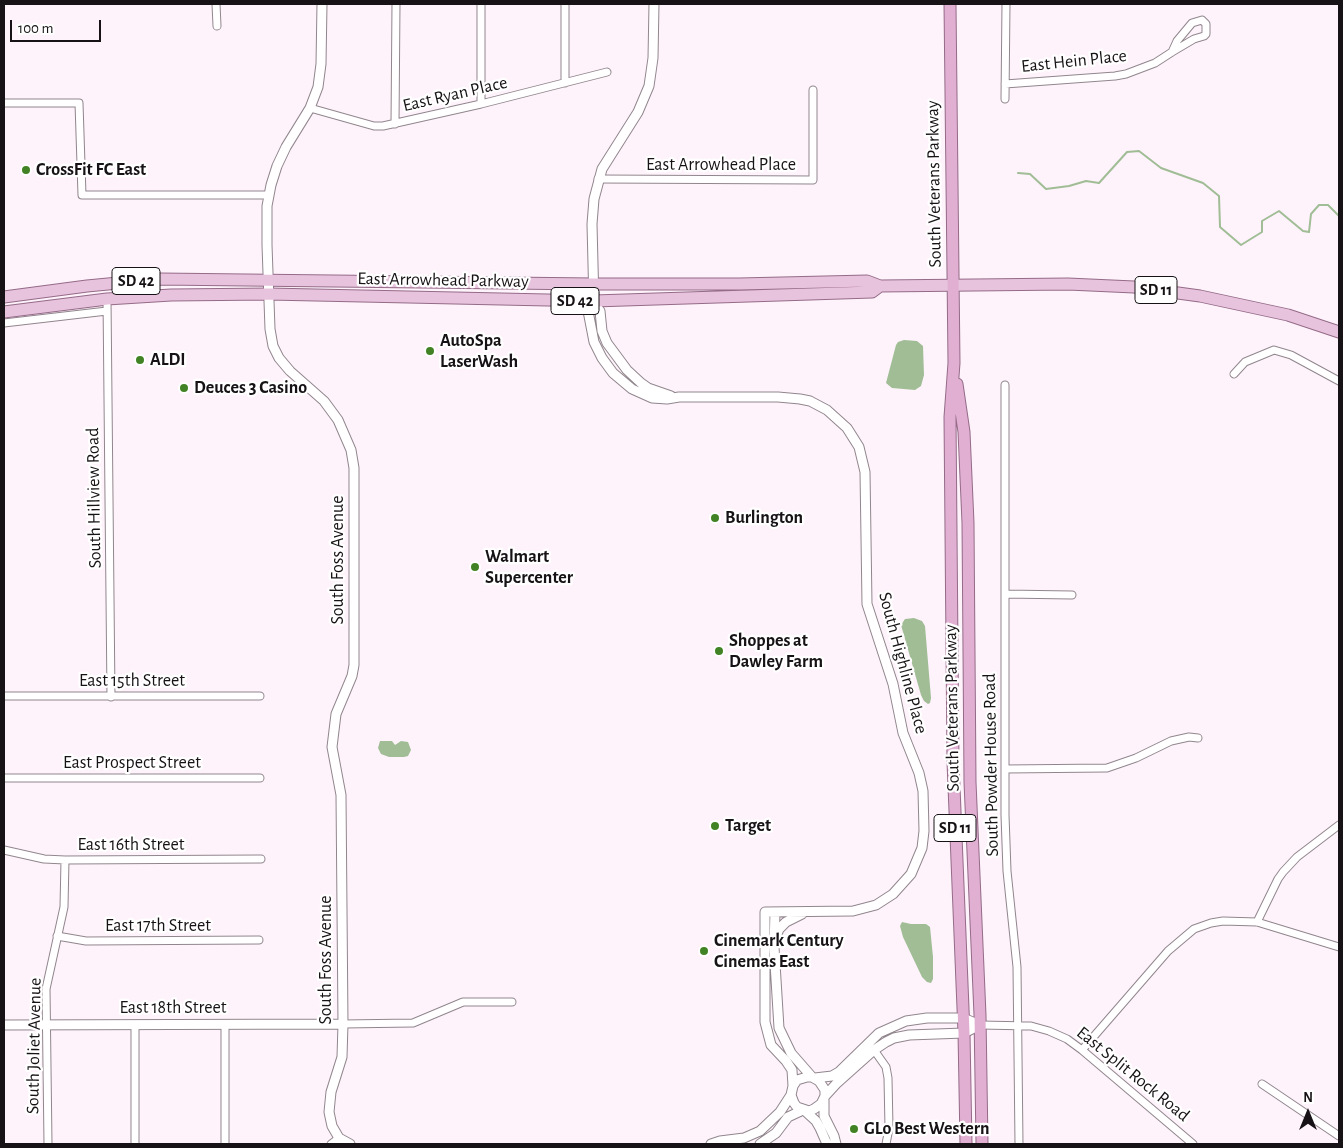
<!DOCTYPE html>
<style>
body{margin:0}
#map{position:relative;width:1343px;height:1148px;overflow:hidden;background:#fff3fb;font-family:"Alegreya Sans",sans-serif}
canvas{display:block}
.frame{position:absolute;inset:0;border:5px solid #161215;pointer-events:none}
.north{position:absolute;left:1283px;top:1088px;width:50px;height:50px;-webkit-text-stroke:4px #fff;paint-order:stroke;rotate:0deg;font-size:14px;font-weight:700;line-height:20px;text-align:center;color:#161215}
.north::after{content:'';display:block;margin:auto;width:18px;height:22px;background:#161215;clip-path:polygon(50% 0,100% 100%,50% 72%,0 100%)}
.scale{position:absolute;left:10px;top:20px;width:91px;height:22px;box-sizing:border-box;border:2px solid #161215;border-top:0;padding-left:6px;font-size:15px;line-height:18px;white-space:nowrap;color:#161215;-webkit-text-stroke:4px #fff;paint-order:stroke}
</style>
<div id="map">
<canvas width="1343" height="1148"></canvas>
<div class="frame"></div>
<div class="north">N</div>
<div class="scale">100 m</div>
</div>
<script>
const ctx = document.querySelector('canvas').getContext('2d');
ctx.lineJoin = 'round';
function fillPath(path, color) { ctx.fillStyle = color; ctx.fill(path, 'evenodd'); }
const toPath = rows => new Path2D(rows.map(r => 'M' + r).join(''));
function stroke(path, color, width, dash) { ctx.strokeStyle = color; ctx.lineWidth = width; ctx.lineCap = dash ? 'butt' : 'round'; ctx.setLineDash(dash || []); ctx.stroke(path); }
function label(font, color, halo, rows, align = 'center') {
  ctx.font = font + ' "Alegreya Sans",sans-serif'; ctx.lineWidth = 4.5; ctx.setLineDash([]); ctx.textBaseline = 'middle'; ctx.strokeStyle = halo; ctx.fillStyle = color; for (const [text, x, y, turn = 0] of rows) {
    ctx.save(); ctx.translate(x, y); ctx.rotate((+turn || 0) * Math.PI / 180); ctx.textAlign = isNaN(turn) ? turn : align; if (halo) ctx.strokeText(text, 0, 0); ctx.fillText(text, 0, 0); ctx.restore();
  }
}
fillPath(toPath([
 [904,340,917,341,923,346,924,375,921,386,915,390,892,388,886,383,896,345,898,342],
 [914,618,922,621,925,626,931,698,930,703,928,704,924,701,921,695,901,625,905,619],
 [380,741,392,741,395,745,401,741,408,742,411,750,408,756,404,757,389,757,381,754,378,748],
 [902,922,911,924,926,924,930,927,933,957,933,979,931,983,927,982,922,977,903,937,900,926]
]), '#a0bd96');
stroke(toPath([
 [1018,173,1030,174,1046,189,1069,186,1086,181,1099,183,1127,152,1139,151,1161,168,1203,183,1219,196,1220,227,1241,245,1262,232,1262,221,1279,211,1303,231,1309,232,1311,214,1319,205,1328,205,1339,216]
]), '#a0bd96', 2);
const minor = toPath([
 [216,4,217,26],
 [565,83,565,4],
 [1005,84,1115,76,1126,74,1155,63,1172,52,1194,39,1204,36,1206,34,1206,24,1202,20,1192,23,1177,41,1172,52],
 [1005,99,1006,4],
 [4,103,79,103,82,195,269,195],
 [481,104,481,4],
 [310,108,374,126,383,126,481,104,607,72],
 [395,124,396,4],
 [598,179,813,180,813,90],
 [107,299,111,697],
 [4,323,107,311],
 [1234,374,1245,362,1274,350,1291,355,1339,381],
 [1005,385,1005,815,1007,871,1017,967,1019,1144],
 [1005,594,1072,595],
 [4,696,260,696],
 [1005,769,1107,768,1136,758,1171,741,1189,737,1198,738],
 [4,778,260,778],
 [4,850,44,859,65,860,261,859],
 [1257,922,1278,879,1283,872,1297,857,1339,825],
 [57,936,86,941,259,940],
 [343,1024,413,1023,463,1002,512,1002],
 [135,1025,135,1144],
 [225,1025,225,1144],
 [980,1025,1031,1026,1049,1031,1067,1039,1082,1050,1193,1144],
 [874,1050,886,1067,888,1078,889,1128,886,1144],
 [1082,1050,1168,951,1194,929,1211,923,1223,921,1257,922,1339,947],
 [1262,1084,1339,1136],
 [48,1144,46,989,64,907,65,860],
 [331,1144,339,1138]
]);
const tertiary = toPath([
 [322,4,321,64,318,87,310,108,286,147,277,166,271,185,267,206,267,245,270,329,273,346,279,358,290,371,324,401,338,420,351,450,354,468,354,665,352,676,336,714,332,747,341,795,343,1024,342,1057,331,1092,329,1112,332,1126,339,1138,350,1144],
 [654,4,653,58,649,86,638,112,602,169,594,199,592,224,594,304,588,311,594,342,602,358,613,373,632,389,652,398,667,399,679,397,778,397,800,399,810,401,827,410,847,428,859,447,865,472,867,604,893,684,903,733,919,773,923,791,924,831,922,848,911,874,893,894,876,905,853,911,765,912,765,1022,771,1045,786,1061,792,1070,793,1086],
 [594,304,600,311,602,331,607,343,627,370,641,383,648,388,671,396],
 [775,912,774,947,779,1028,791,1053,812,1077],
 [776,937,779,929,786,922,802,914],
 [4,1025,343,1024],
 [815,1078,832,1076,839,1072,879,1033,906,1021,927,1018,963,1018,980,1025],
 [825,1096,825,1090,819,1081,812,1077,807,1077,797,1080,793,1086,791,1095,794,1103,797,1107,809,1111,814,1109,821,1104,825,1096,836,1084,874,1050,886,1042,894,1038,909,1035,964,1033,980,1025],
 [824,1100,824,1116,834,1136,836,1144],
 [804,1110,816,1121,820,1128,827,1144],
 [711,1144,720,1141,744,1138,760,1131,780,1112,791,1095],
 [760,1144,776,1133,788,1117,803,1110]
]);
const primary = toPath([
 [4,297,87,286,160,279,594,284,739,284,867,281,880,286,1068,284,1134,287,1200,296,1288,315,1339,332],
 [4,312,107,299,171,295,269,294,594,301,872,292,880,286]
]);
const trunk = toPath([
 [950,4,954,363,950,417,953,762,964,1033,966,1144],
 [957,384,964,432,968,523,970,782,980,1015,982,1144]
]);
stroke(minor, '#91868d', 9);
stroke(tertiary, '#91868d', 11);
stroke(primary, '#946b88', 13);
stroke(trunk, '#946b88', 13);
stroke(minor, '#fff', 7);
stroke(tertiary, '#fff', 9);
stroke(primary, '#e8c3dd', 11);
stroke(trunk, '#e0afd2', 11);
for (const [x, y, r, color] of [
 [26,170,5,"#418224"],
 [430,351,5,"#418224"],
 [140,360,5,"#418224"],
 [184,388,5,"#418224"],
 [715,518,5,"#418224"],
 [475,567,5,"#418224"],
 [719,651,5,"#418224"],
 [715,826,5,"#418224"],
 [704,951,5,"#418224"],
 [854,1129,5,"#418224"]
]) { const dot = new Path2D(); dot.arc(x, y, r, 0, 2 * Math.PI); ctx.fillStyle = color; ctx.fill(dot); stroke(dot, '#fff', 2); }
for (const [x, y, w] of [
 [136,281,48],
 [1156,290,42],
 [575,301,48],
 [955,828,42]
]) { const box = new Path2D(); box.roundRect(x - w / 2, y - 13.5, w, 27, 4); ctx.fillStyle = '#fff'; ctx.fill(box); stroke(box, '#161215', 1); }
label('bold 16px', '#161215', null, [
 ["SD 42",136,281],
 ["SD 11",1156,290],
 ["SD 42",575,301],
 ["SD 11",955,828]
]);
label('18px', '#161215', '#fff', [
 ["East Hein Place",1074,61,-6],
 ["East Ryan Place",455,94,-13],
 ["East Arrowhead Place",721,165],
 ["South Veterans Parkway",934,184,-91],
 ["East Arrowhead Parkway",443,280,1],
 ["South Hillview Road",94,498,-91],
 ["South Foss Avenue",338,560,-90],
 ["South Highline Place",903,663,75],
 ["East 15th Street",132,681],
 ["South Veterans Parkway",952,708,-91],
 ["East Prospect Street",132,763],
 ["South Powder House Road",991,765,-91],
 ["East 16th Street",131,845],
 ["East 17th Street",158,926],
 ["South Foss Avenue",326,960,-90],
 ["East 18th Street",173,1008],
 ["South Joliet Avenue",34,1046,-89],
 ["East Split Rock Road",1133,1074,39]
]);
label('bold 18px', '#161215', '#fff', [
 ["CrossFit FC East",36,170],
 ["AutoSpa",440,341],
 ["LaserWash",440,362],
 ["ALDI",150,360],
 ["Deuces 3 Casino",194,388],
 ["Burlington",725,518],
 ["Walmart",485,557],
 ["Supercenter",485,578],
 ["Shoppes at",729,641],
 ["Dawley Farm",729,662],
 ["Target",725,826],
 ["Cinemark Century",714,941],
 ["Cinemas East",714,962],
 ["GLo Best Western",864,1129]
], 'left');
</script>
